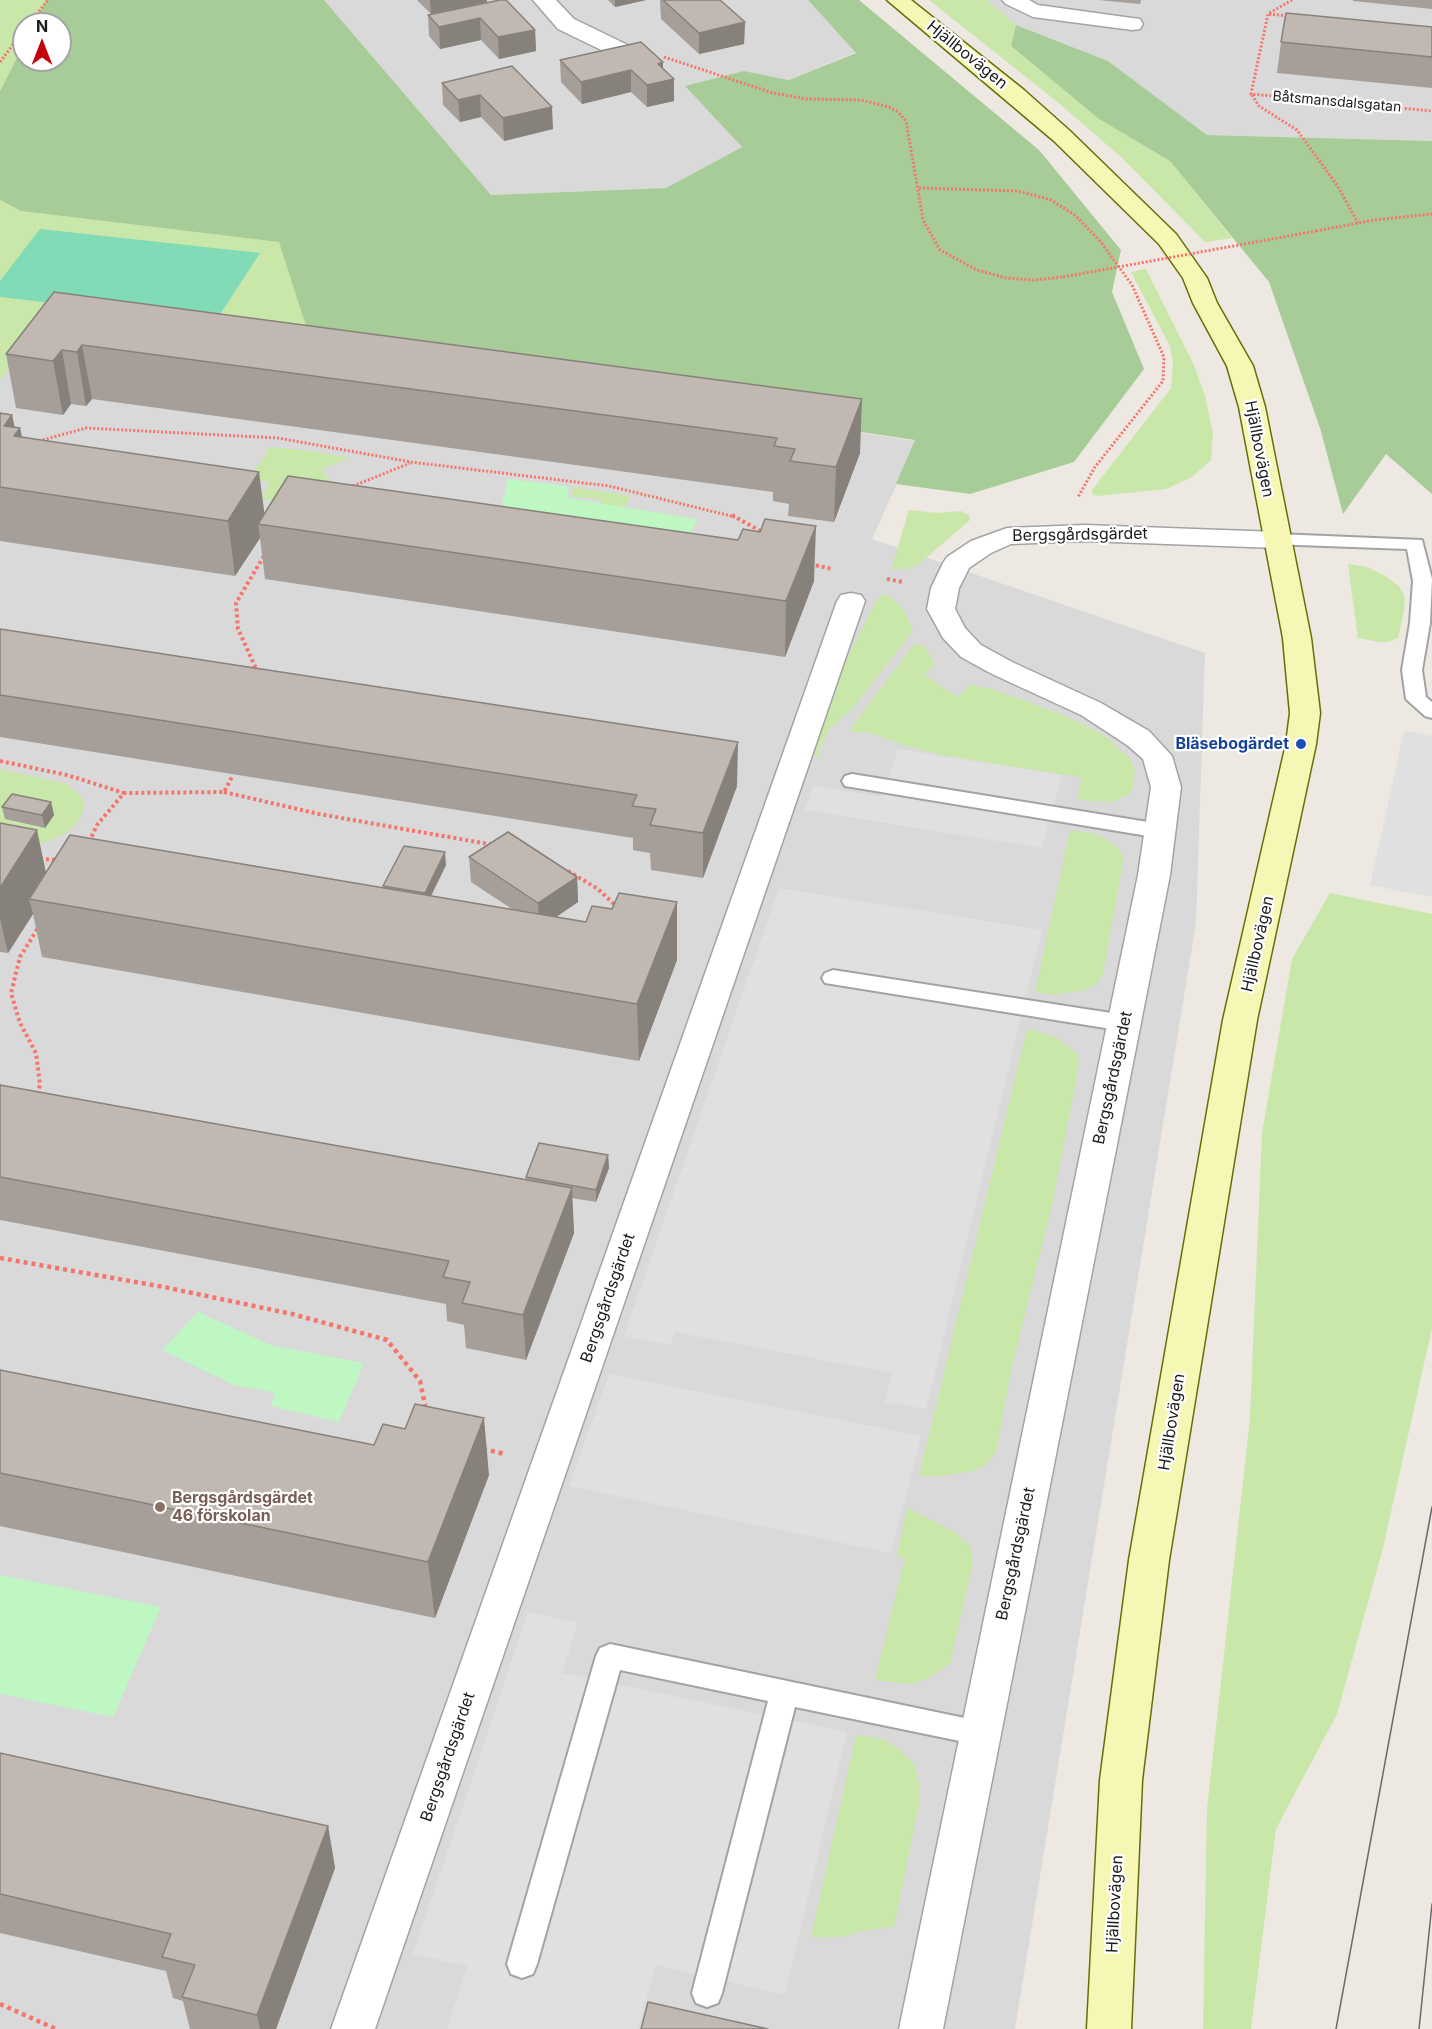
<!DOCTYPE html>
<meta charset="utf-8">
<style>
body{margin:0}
#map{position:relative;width:1432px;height:2029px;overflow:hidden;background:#ede9e2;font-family:Inter,sans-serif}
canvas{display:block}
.north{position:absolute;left:12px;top:12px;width:60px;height:60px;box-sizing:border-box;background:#fff;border:2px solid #a4a4a4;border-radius:50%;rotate:0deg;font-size:16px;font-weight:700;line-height:24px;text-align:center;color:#1c1c1c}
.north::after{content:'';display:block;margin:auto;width:21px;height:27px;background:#c3050a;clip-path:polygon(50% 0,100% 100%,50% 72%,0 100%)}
</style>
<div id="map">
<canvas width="1432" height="2029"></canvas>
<div class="north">N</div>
</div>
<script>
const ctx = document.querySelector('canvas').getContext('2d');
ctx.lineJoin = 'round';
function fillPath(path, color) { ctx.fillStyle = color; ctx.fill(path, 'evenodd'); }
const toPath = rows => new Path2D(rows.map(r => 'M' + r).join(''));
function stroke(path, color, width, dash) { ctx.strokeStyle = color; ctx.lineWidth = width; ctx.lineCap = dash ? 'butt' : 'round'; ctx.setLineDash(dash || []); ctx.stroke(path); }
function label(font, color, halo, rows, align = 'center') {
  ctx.font = font + ' Inter,sans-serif'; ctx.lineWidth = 4.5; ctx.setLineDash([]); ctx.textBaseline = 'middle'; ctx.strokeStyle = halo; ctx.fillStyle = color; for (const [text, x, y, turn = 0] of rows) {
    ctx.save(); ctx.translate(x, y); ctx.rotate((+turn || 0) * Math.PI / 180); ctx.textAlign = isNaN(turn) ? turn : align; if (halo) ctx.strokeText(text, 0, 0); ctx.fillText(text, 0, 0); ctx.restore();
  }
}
fillPath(toPath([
 [324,0,808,0,856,52,789,80,744,71,686,86,742,147,666,188,491,195],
 [984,0,1432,0,1432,141,1207,135,1108,61,1016,25],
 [45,323,314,351,916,441,872,539,1205,653,1196,923,1015,2029,0,2029,0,380]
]), '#dad9d9');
fillPath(toPath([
 [0,0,46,0,34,24,24,24,24,44,0,91],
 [929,0,987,0,1016,25,1011,46,1099,119,1170,161,1232,238,1205,242,1121,157,1060,104],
 [0,200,21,211,280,242,314,351,46,323,0,380],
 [1146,269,1194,365,1205,396,1213,433,1211,460,1192,477,1166,489,1098,496,1092,494,1092,490,1171,388,1173,364,1170,346,1131,272],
 [268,447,312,451,350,458,321,469,333,484,285,500,272,501,262,499,269,482,246,479,266,455],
 [573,487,630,496,615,527,600,499,574,497,572,494],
 [909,510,938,513,961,511,969,515,970,520,918,565,906,569,891,569],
 [1348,564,1367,567,1385,576,1399,586,1405,597,1404,611,1398,638,1389,642,1380,642,1358,638],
 [883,594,890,597,905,611,913,631,852,709,829,729,818,752,821,757,809,754,806,739,877,599],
 [915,643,925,647,935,665,924,675,957,697,970,685,992,689,1063,715,1103,734,1130,759,1135,771,1133,788,1129,794,1112,802,1077,800,1082,779,1080,777,946,756,906,746,871,733,849,731],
 [0,769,67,784,80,795,83,801,84,810,76,824,64,834,41,844,0,847],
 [1070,830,1092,833,1104,838,1116,846,1122,854,1123,862,1103,974,1097,984,1085,990,1052,995,1035,992],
 [1330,893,1432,914,1432,1328,1383,1548,1337,1714,1276,1829,1251,2029,1203,2029,1207,1809,1250,1418,1262,1133,1292,959],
 [1027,1029,1055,1037,1065,1044,1077,1054,1079,1065,1053,1201,1011,1371,996,1452,987,1464,974,1471,940,1476,919,1476],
 [907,1508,955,1532,970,1546,973,1562,950,1664,926,1679,911,1684,875,1680,905,1558,897,1556],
 [856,1735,883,1739,901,1750,914,1764,919,1782,919,1804,894,1927,861,1931,842,1937,811,1937]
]), '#c8e7a8');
fillPath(toPath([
 [46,0,324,0,491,195,666,188,742,147,685,86,744,71,789,80,856,53,808,0,859,0,1039,150,1121,250,1112,292,1144,369,1074,462,970,494,896,484,915,440,314,351,279,242,21,211,0,200,0,91,24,44,24,60,60,60,60,24,34,24],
 [1016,25,1108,61,1207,135,1432,141,1432,494,1386,454,1343,514,1320,428,1269,282,1170,161,1099,119,1011,46]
]), '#a8cc97');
fillPath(toPath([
 [508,479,567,486,569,498,697,519,684,551,499,519],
 [198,1312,273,1346,364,1363,339,1422,271,1406,275,1392,236,1386,162,1350],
 [0,1575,161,1607,113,1717,0,1694]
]), '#bef7c2');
fillPath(toPath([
 [40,229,260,253,215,322,0,297,0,281]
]), '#81dbb6');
fillPath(toPath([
 [1404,731,1432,736,1432,897,1370,885],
 [898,749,1062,775,1042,848,805,810,813,786,882,797],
 [779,888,1042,930,926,1409,885,1402,892,1373,675,1332,670,1345,624,1336],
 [609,1374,921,1436,891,1553,569,1486],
 [528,1613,578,1622,562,1673,847,1732,785,1995,656,1965,638,2029,447,2029,467,1966,413,1954]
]), '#e0e0e0');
const lane = toPath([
 [1277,534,1422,540,1432,579,1430,623,1422,670,1426,697,1432,702,1432,718,1425,716,1406,699,1402,670,1410,623,1413,581,1407,549,1270,544,1268,540,1270,536,1277,534],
 [852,774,1160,824,1167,826,1171,831,1167,836,1160,838,845,786,842,781,845,776,852,774],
 [833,970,1124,1015,1132,1017,1135,1023,1132,1029,1124,1031,825,983,822,978,825,973,833,970],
 [610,1644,979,1721,989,1724,993,1733,989,1742,979,1745,795,1707,722,1993,718,2003,707,2007,696,2003,692,1993,768,1701,620,1670,537,1964,533,1974,522,1978,511,1974,507,1964,596,1656,600,1648,610,1644]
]);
const street = toPath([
 [533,0,556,0,574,19,636,49,639,54,636,59,628,61,620,59,558,29,533,0],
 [1002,0,1029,0,1038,5,1132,18,1140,19,1143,24,1140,29,1132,30,1033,17,1006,4,1002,0],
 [1085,525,1277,532,1287,534,1291,540,1287,546,1277,548,1085,541,1011,544,991,553,969,568,959,588,955,609,965,628,981,645,1012,662,1101,703,1149,731,1172,756,1181,787,1170,875,943,2029,899,2029,1138,875,1151,787,1143,759,1127,745,1081,715,992,674,961,657,943,638,927,609,931,588,943,563,947,557,971,541,1007,528,1085,525],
 [851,593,861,595,865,601,375,2029,331,2029,837,601,841,595,851,593]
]);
const secondary = toPath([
 [887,0,911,0,1024,90,1070,131,1176,234,1207,278,1217,303,1253,366,1265,407,1311,638,1320,713,1316,744,1257,1020,1169,1560,1142,1780,1131,2029,1087,2029,1100,1780,1129,1560,1223,1020,1286,744,1290,713,1283,638,1239,407,1227,366,1193,303,1183,278,1159,244,1054,141,887,0]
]);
stroke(lane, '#a3a3a3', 4);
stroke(street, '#a3a3a3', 3);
stroke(secondary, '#666e07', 3);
stroke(toPath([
 [1292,0,1268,14,1251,94,1432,111],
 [1269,14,1288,16],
 [29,24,48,0],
 [664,57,773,93,807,99,861,100,889,107,898,112,906,121,923,220,940,250,977,270,1006,278,1034,280,1063,277],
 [0,62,24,30],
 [1252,95,1259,106,1297,130,1337,185,1358,223],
 [919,188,1018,191,1051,200,1076,216,1100,241,1132,285,1164,357,1163,381,1095,467,1078,497],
 [1316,231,1374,220,1432,214],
 [39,441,86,428,278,438,411,462,609,486,735,517],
 [353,486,410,463]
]), '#f6756a', 3, [2, 2]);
stroke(toPath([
 [732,515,762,532],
 [810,564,832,569],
 [887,579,903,582],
 [258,673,238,629,236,603,265,554],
 [0,761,67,775,124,793],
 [224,792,319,814,494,845],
 [89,842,97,825,124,793,224,792,233,775],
 [40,859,59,860],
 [568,871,598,889,617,907],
 [37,1094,40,1085,36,1053,20,1023,11,993,20,957,38,928]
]), '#f6756a', 4, [3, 3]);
stroke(toPath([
 [0,1258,164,1287,292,1314,387,1340,420,1381,426,1410],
 [483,1449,505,1454],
 [0,2004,56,2029]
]), '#f6756a', 4.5, [4, 4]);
fillPath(lane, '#fff');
fillPath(street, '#fff');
fillPath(secondary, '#f6f7b5');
stroke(toPath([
 [1336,2029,1432,1507],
 [1419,2029,1432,1904]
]), '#6a6a6a', 1.5);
stroke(toPath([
 [1063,277,1316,231]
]), '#f6756a', 3, [2, 2]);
fillPath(toPath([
 [417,0,487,0,487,2,432,14,500,0,535,30,536,51,499,59,481,40,440,49,429,36,428,15,431,14],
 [608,0,646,0,615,7],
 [660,0,720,0,745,22,744,44,699,54,661,19],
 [1098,0,1141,0,1140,4],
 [1353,0,1432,0,1432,9,1353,1],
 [1432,27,1432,88,1277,73,1281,42],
 [560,60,663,68,674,79,674,101,647,107,631,92,582,104,561,82],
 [512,66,553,129,504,141,481,117,460,122,443,105,442,83],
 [54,292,860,453,834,522,788,516,789,504,773,501,773,492,92,399,86,406,71,404,63,415,16,408,6,354],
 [0,413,15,428,20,428,22,437,265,513,814,581,785,657,265,579,260,538,235,576,0,541],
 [0,629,737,786,703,878,651,870,650,853,633,850,633,838,0,737],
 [51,802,54,815,45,828,5,819,2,807],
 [0,823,46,873,383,888,383,886,446,865,431,896,512,909,471,882,469,857,577,877,578,902,556,917,586,922,612,909,677,902,677,960,639,1061,42,957,33,914,8,953,0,952],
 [0,1085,526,1180,526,1177,608,1155,609,1168,596,1202,572,1198,574,1233,526,1360,466,1348,464,1325,447,1321,446,1304,0,1220],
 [0,1370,489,1475,435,1618,0,1526],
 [0,1753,328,1826,335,1868,276,2029,190,2029,183,2001,173,1998,166,1971,0,1933]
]), '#a69e98');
fillPath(toPath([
 [430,0,487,0,487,2,431,14],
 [615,0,646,0,615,7],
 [480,18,481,40,440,49,439,27],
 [745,22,744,44,699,54,699,33],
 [535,30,536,51,499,59,498,37],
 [663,62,663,82,674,79,674,101,647,107,647,85,658,64],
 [631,70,631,92,582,104,581,82],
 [480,95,481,117,460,122,458,100],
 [552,107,553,129,504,141,503,118],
 [82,345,92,399,86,406,77,352],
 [62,350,71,404,63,415,53,361],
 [862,399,860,453,834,522,836,467],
 [12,415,16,433,20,428,30,483,4,426],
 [259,472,266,525,258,524,260,538,235,576,228,521],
 [816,526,814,581,785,657,786,601],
 [738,742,737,786,703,878,703,833],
 [51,802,54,815,45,828,42,815],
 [37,830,49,887,29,899,33,914,8,953,0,918,0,888],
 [445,852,446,865,426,906,425,893],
 [577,877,578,902,540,928,538,903],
 [677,902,677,960,639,1061,637,1004],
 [608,1155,609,1168,596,1202,596,1190],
 [572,1188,574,1233,526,1360,523,1315],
 [484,1418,489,1475,435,1618,428,1562],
 [328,1826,335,1868,276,2029,260,2029,257,2015]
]), '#87817c');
const building = toPath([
 [500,0,506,0,535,30,498,37,480,18,439,27,428,15,500,0],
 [663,0,720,0,745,22,699,33,663,0],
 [1286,13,1432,27,1432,57,1281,42,1286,13],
 [641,42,663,62,658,64,674,79,647,85,631,70,581,82,560,60,641,42],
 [512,66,552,107,503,118,480,95,458,100,442,83,512,66],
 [54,292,862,399,836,467,790,461,795,449,774,446,777,438,82,345,77,352,62,350,53,361,6,354,54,292],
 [0,413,12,415,4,426,20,428,14,436,259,472,228,521,0,487,0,413],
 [288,476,738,540,743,529,760,532,765,519,816,526,786,601,258,524,288,476],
 [0,629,738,742,703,833,650,825,656,809,632,806,637,795,0,695,0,629],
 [12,794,51,802,42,815,2,807,12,794],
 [0,823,37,830,0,888,0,823],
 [508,832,577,877,538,903,469,857,508,832],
 [70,835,586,922,592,906,612,909,619,893,677,902,637,1004,29,899,70,835],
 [404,846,445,852,425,893,383,886,404,846],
 [0,1085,572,1188,523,1315,462,1303,470,1282,443,1277,449,1261,0,1177,0,1085],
 [539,1143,608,1155,596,1190,526,1177,539,1143],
 [0,1370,374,1445,383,1424,405,1429,415,1404,484,1418,428,1562,0,1473,0,1370],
 [0,1753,328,1826,257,2015,182,1997,195,1965,162,1957,171,1934,0,1894,0,1753],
 [648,2002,768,2029,641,2029,648,2002]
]);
fillPath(building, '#c1b8b1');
stroke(building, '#87817c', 1.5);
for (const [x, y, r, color] of [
 [1301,744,6,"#1a4fb4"],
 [160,1507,6,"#8d6e63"]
]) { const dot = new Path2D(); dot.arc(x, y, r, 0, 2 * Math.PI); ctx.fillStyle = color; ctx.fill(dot); stroke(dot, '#fff', 2); }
label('14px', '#1c1c1c', '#fff', [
 ["Båtsmansdalsgatan",1337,102,5]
]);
label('16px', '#1c1c1c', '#fff', [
 ["Hjällbovägen",967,55,39],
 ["Hjällbovägen",1259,449,79],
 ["Bergsgårdsgärdet",1080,535,-1],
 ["Hjällbovägen",1258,944,-77],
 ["Bergsgårdsgärdet",1113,1078,-78],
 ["Bergsgårdsgärdet",608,1298,-71],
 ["Hjällbovägen",1172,1422,-81],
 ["Bergsgårdsgärdet",1016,1554,-78],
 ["Bergsgårdsgärdet",448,1757,-71],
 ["Hjällbovägen",1115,1904,-87]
]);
label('bold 16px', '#164399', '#fff', [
 ["Bläsebogärdet",1289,744]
], 'right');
label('bold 16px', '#785e54', '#fff', [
 ["Bergsgårdsgärdet",172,1498],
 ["46 förskolan",172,1516]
], 'left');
</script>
